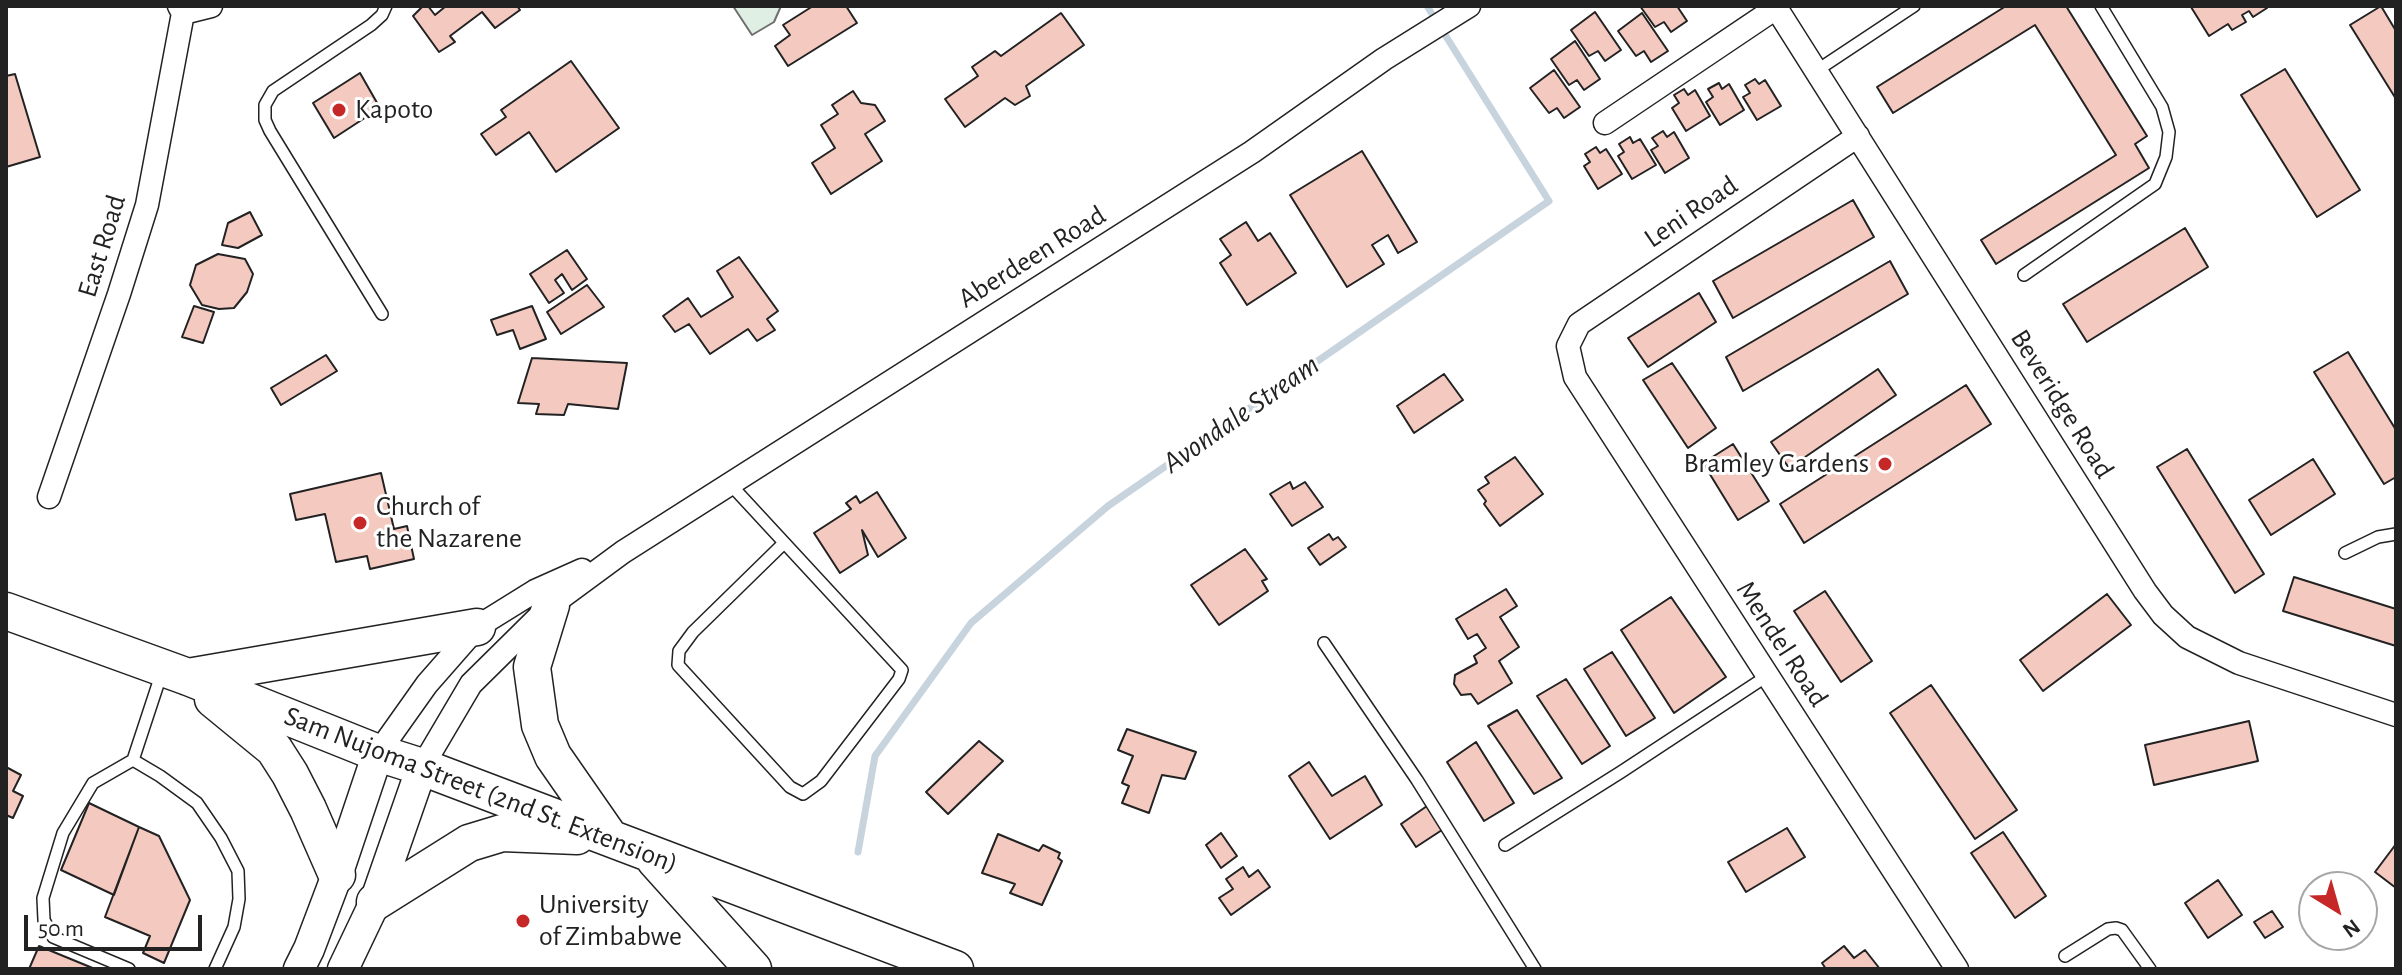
<!DOCTYPE html>
<style>
body{margin:0}
#map{position:relative;width:2402px;height:975px;overflow:hidden;background:#fff;font-family:"Alegreya Sans",sans-serif}
canvas{display:block}
.frame{position:absolute;inset:0;border:8px solid #222;pointer-events:none}
.north{position:absolute;left:2298px;top:871px;width:80px;height:80px;box-sizing:border-box;background:#fff;border:2px solid #a7a7a7;border-radius:50%;rotate:143deg;font-size:22px;font-weight:700;line-height:32px;text-align:center;color:#222}
.north::after{content:'';display:block;margin:auto;width:28px;height:36px;background:#c62828;clip-path:polygon(50% 0,100% 100%,50% 72%,0 100%)}
.scale{position:absolute;left:24px;top:915px;width:178px;height:36px;box-sizing:border-box;border:4px solid #222;border-top:0;padding-left:10px;font-size:24px;line-height:28px;white-space:nowrap;color:#222;-webkit-text-stroke:6px #fff;paint-order:stroke}
</style>
<div id="map">
<canvas width="2402" height="975"></canvas>
<div class="frame"></div>
<div class="north">N</div>
<div class="scale">50 m</div>
</div>
<script>
const ctx = document.querySelector('canvas').getContext('2d');
ctx.lineJoin = 'round';
function fillPath(path, color) { ctx.fillStyle = color; ctx.fill(path, 'evenodd'); }
const toPath = rows => new Path2D(rows.map(r => 'M' + r).join(''));
function stroke(path, color, width, dash) { ctx.strokeStyle = color; ctx.lineWidth = width; ctx.lineCap = dash ? 'butt' : 'round'; ctx.setLineDash(dash || []); ctx.stroke(path); }
function label(font, color, halo, rows, align = 'center') {
  ctx.font = font + ' "Alegreya Sans",sans-serif'; ctx.lineWidth = 6; ctx.setLineDash([]); ctx.textBaseline = 'middle'; ctx.strokeStyle = halo; ctx.fillStyle = color; for (const [text, x, y, turn = 0] of rows) {
    ctx.save(); ctx.translate(x, y); ctx.rotate((+turn || 0) * Math.PI / 180); ctx.textAlign = isNaN(turn) ? turn : align; if (halo) ctx.strokeText(text, 0, 0); ctx.fillText(text, 0, 0); ctx.restore();
  }
}
const green = toPath([
 [733,6,781,6,774,22,752,35,733,6]
]);
fillPath(green, '#e0efe3');
stroke(green, '#6f6f6f', 2);
stroke(toPath([
 [858,852,875,756,971,623,1108,506,1549,201,1427,6]
]), '#c7d3dd', 7);
const building = toPath([
 [423,6,428,6,435,15,446,6,517,6,520,10,495,28,482,12,450,36,455,42,439,52,413,16,423,6],
 [813,6,846,6,857,23,788,66,775,46,790,35,783,25,813,6],
 [1640,6,1677,6,1687,21,1671,32,1664,22,1655,27,1640,6],
 [2006,6,2066,6,2147,136,2135,144,2149,168,1996,264,1981,240,2116,155,2035,25,1893,113,1877,87,2006,6],
 [2192,6,2266,6,2267,8,2253,17,2249,11,2242,15,2246,22,2232,30,2228,24,2209,36,2191,7,2192,6],
 [2381,6,2396,31,2396,99,2350,25,2381,6],
 [1595,12,1621,50,1605,61,1598,51,1589,56,1571,30,1595,12],
 [1061,13,1084,45,1026,86,1030,96,1015,105,1005,98,965,127,945,99,978,76,972,67,995,51,1001,56,1061,13],
 [1642,13,1668,51,1651,62,1644,51,1636,56,1618,31,1642,13],
 [1575,41,1600,79,1584,90,1577,80,1569,85,1551,59,1575,41],
 [571,61,619,128,556,172,529,132,496,155,481,134,506,117,501,110,571,61],
 [2285,69,2360,190,2317,217,2241,95,2285,69],
 [1554,70,1580,107,1564,118,1557,108,1549,113,1530,88,1554,70],
 [360,73,380,108,334,138,313,103,360,73],
 [15,74,40,157,6,167,6,76,15,74],
 [1755,79,1759,84,1765,80,1781,106,1757,120,1743,97,1750,93,1745,85,1755,79],
 [1719,83,1722,89,1729,84,1744,110,1720,125,1706,102,1713,97,1708,89,1719,83],
 [1684,89,1688,95,1695,90,1710,116,1686,131,1672,108,1679,103,1674,95,1684,89],
 [853,91,861,103,875,105,885,121,865,134,882,161,831,194,812,163,835,148,821,125,838,114,832,105,853,91],
 [1663,131,1667,137,1674,132,1689,158,1665,173,1651,150,1658,146,1652,138,1663,131],
 [1630,137,1633,143,1640,139,1656,165,1632,179,1618,156,1624,152,1619,144,1630,137],
 [1596,147,1600,153,1606,149,1622,174,1598,189,1584,166,1590,162,1585,154,1596,147],
 [1362,151,1417,242,1398,253,1388,235,1372,245,1384,264,1347,287,1290,195,1362,151],
 [1853,200,1874,237,1733,318,1713,281,1853,200],
 [250,212,262,235,238,248,222,245,228,223,250,212],
 [1246,222,1258,241,1270,233,1296,273,1247,305,1220,263,1231,255,1220,239,1246,222],
 [2185,228,2208,267,2087,342,2063,304,2185,228],
 [567,250,587,279,572,290,562,274,555,280,564,293,549,303,530,274,567,250],
 [218,254,245,259,253,274,247,292,234,308,219,309,202,305,190,285,196,265,218,254],
 [739,257,778,311,767,319,775,330,757,341,748,329,710,354,689,324,675,332,663,316,688,298,701,317,733,297,717,271,739,257],
 [1890,261,1908,294,1743,391,1726,357,1890,261],
 [587,285,604,307,561,334,547,312,587,285],
 [1699,293,1716,322,1648,367,1628,338,1699,293],
 [194,306,214,312,203,343,182,337,194,306],
 [532,306,546,339,520,349,513,330,497,335,491,320,532,306],
 [2348,352,2396,430,2396,477,2384,484,2314,372,2348,352],
 [326,355,337,371,281,405,271,388,326,355],
 [532,358,627,363,618,409,568,404,564,415,536,414,539,404,518,403,532,358],
 [1672,363,1716,428,1688,448,1643,380,1672,363],
 [1878,369,1896,395,1789,468,1771,442,1878,369],
 [1444,374,1463,400,1414,433,1397,406,1444,374],
 [1966,385,1991,424,1804,543,1780,504,1966,385],
 [1733,444,1769,501,1738,520,1703,463,1733,444],
 [2187,449,2264,574,2235,593,2157,467,2187,449],
 [1515,457,1543,494,1500,526,1484,504,1486,501,1478,490,1489,483,1485,477,1515,457],
 [2313,459,2335,494,2271,535,2249,500,2313,459],
 [381,473,394,529,407,526,414,559,370,569,367,556,336,562,325,514,296,520,290,494,381,473],
 [1290,482,1293,489,1305,482,1323,507,1292,526,1270,494,1290,482],
 [877,492,906,538,878,557,862,530,868,555,840,573,814,533,851,509,846,503,856,496,860,503,877,492],
 [1329,534,1333,540,1338,537,1346,547,1320,565,1308,548,1329,534],
 [1245,549,1267,579,1262,581,1268,591,1219,625,1191,585,1245,549],
 [2294,577,2396,609,2396,646,2283,611,2294,577],
 [1506,589,1517,606,1500,617,1519,647,1499,661,1512,683,1478,704,1471,694,1461,695,1454,684,1455,675,1477,663,1474,656,1486,648,1477,634,1468,639,1456,619,1506,589],
 [1825,591,1872,661,1841,682,1794,611,1825,591],
 [2107,594,2131,625,2043,691,2020,660,2107,594],
 [1671,597,1726,677,1674,713,1621,630,1671,597],
 [1612,652,1655,718,1626,736,1584,669,1612,652],
 [1566,679,1610,746,1582,764,1537,696,1566,679],
 [1931,685,2017,810,1975,839,1890,713,1931,685],
 [1517,710,1562,778,1534,794,1488,726,1517,710],
 [2249,721,2258,761,2154,785,2145,745,2249,721],
 [1127,729,1196,752,1185,779,1162,775,1149,813,1122,803,1129,786,1122,783,1133,756,1118,750,1127,729],
 [979,741,1003,761,948,814,926,792,979,741],
 [1476,742,1514,803,1484,821,1447,762,1476,742],
 [1309,762,1332,796,1365,776,1382,805,1330,839,1289,776,1309,762],
 [6,767,21,775,13,791,23,796,13,818,6,815,6,767],
 [89,803,139,827,114,895,61,870,89,803],
 [1427,806,1442,830,1416,847,1401,824,1427,806],
 [139,827,159,836,190,900,164,963,143,953,150,936,105,917,139,827],
 [1787,828,1805,857,1746,892,1728,862,1787,828],
 [2003,832,2046,896,2015,918,1971,853,2003,832],
 [1221,833,1237,856,1221,868,1206,845,1221,833],
 [998,834,1039,851,1043,845,1060,853,1058,858,1062,861,1042,905,1010,893,1015,884,982,873,998,834],
 [2396,844,2396,888,2375,872,2396,844],
 [1243,867,1249,877,1258,870,1270,887,1231,915,1219,898,1233,889,1226,879,1243,867],
 [2218,880,2242,915,2208,938,2185,903,2218,880],
 [2272,911,2283,927,2265,938,2254,922,2272,911],
 [39,946,95,969,29,969,39,946],
 [1844,946,1854,958,1865,950,1880,969,1826,969,1822,963,1844,946]
]);
fillPath(building, '#f3c9c0');
stroke(building, '#222', 2);
const service = toPath([
 [1816,71,1914,6],
 [2024,275,2155,184,2166,157,2169,132,2162,107,2101,6],
 [382,314,270,131,265,120,265,105,273,91,371,25,382,15,386,6],
 [730,484,902,670,899,679,821,781,803,794,790,787,678,665,679,651,693,632,784,543],
 [2345,553,2378,537,2396,534],
 [1324,643,1417,780,1535,969],
 [162,672,133,760,160,776,197,803,221,838,238,871,239,899,234,927,215,969],
 [1505,845,1621,772,1767,676],
 [2065,956,2108,929,2116,928,2122,930,2150,969],
 [129,969,53,937,44,920,43,898,63,833,93,783,133,760]
]);
const minor = toPath([
 [1775,6,2145,591,2163,615,2187,637,2239,663,2396,715],
 [183,13,211,6],
 [1605,123,1776,8],
 [1858,136,1579,324,1568,346,1575,377,1957,969],
 [49,497,119,294,147,205,183,13,179,6],
 [378,753,427,684,477,627,535,591,582,570],
 [422,767,471,684,551,605,623,552,1252,152,1384,59,1469,6]
]);
const secondary = toPath([
 [299,969,309,949,337,875,378,753],
 [343,969,375,902,422,767]
]);
const trunk = toPath([
 [551,605,532,667,540,725,553,756,610,838],
 [6,611,188,677,378,753,422,767,955,969],
 [188,677,477,627],
 [213,699,274,749,290,774,308,809,337,875],
 [655,860,753,969],
 [375,902,469,843,502,833,577,836]
]);
stroke(service, '#222', 14);
stroke(minor, '#222', 25);
stroke(secondary, '#222', 33);
stroke(trunk, '#222', 39);
stroke(service, '#fff', 11);
stroke(minor, '#fff', 22);
stroke(secondary, '#fff', 30);
stroke(trunk, '#fff', 36);
for (const [x, y, r, color] of [
 [339,110,8,"#c62828"],
 [1885,464,8,"#c62828"],
 [360,523,8,"#c62828"],
 [523,921,8,"#c62828"]
]) { const dot = new Path2D(); dot.arc(x, y, r, 0, 2 * Math.PI); ctx.fillStyle = color; ctx.fill(dot); stroke(dot, '#fff', 3); }
label('28px', '#222', '#fff', [
 ["Kapoto",355,110],
 ["Bramley Gardens",1869,464,"right"],
 ["Church of",376,507],
 ["the Nazarene",376,539],
 ["University",539,905],
 ["of Zimbabwe",539,937]
], 'left');
label('28px', '#222', '#fff', [
 ["Leni Road",1691,212,-34],
 ["East Road",102,246,-73],
 ["Aberdeen Road",1032,257,-32],
 ["Beveridge Road",2062,404,58],
 ["Mendel Road",1782,644,57],
 ["Sam Nujoma Street (2nd St. Extension)",481,790,21]
]);
label('italic 30px', '#222', '#fff', [
 ["Avondale Stream",1241,414,-35]
]);
</script>
